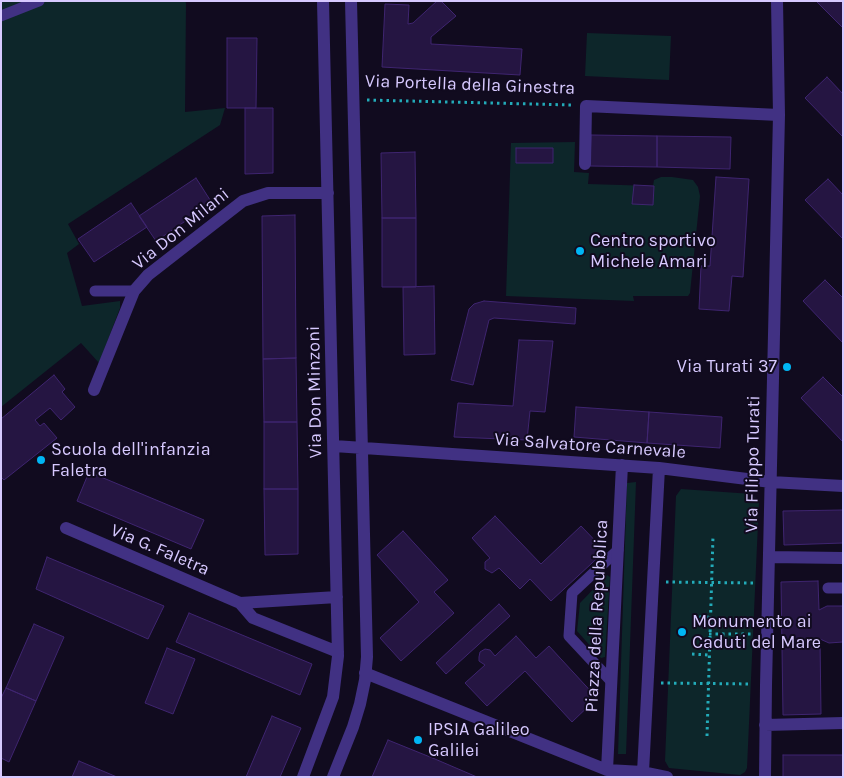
<!DOCTYPE html>
<style>
body{margin:0}
#map{position:relative;width:844px;height:778px;overflow:hidden;background:#110b1f;font-family:Karla,sans-serif}
canvas{display:block}
.frame{position:absolute;inset:0;border:2px solid #d7c9ff;pointer-events:none}
</style>
<div id="map">
<canvas width="844" height="778"></canvas>
<div class="frame"></div>
</div>
<script>
const ctx = document.querySelector('canvas').getContext('2d');
ctx.lineJoin = 'round';
function fillPath(path, color) { ctx.fillStyle = color; ctx.fill(path, 'evenodd'); }
const toPath = rows => new Path2D(rows.map(r => 'M' + r).join(''));
function stroke(path, color, width, dash) { ctx.strokeStyle = color; ctx.lineWidth = width; ctx.lineCap = dash ? 'butt' : 'round'; ctx.setLineDash(dash || []); ctx.stroke(path); }
function label(font, color, halo, rows, align = 'center') {
  ctx.font = font + ' Karla,sans-serif'; ctx.lineWidth = 4; ctx.setLineDash([]); ctx.textBaseline = 'middle'; ctx.strokeStyle = halo; ctx.fillStyle = color; for (const [text, x, y, turn = 0] of rows) {
    ctx.save(); ctx.translate(x, y); ctx.rotate((+turn || 0) * Math.PI / 180); ctx.textAlign = isNaN(turn) ? turn : align; if (halo) ctx.strokeText(text, 0, 0); ctx.fillText(text, 0, 0); ctx.restore();
  }
}
fillPath(toPath([
 [1,1,185,1,186,3,185,112,225,108,220,125,68,224,79,244,67,253,82,306,120,301,120,308,99,363,81,343,1,407],
 [587,33,671,36,669,80,585,76],
 [575,142,574,172,589,173,588,184,653,186,654,180,661,177,672,177,693,180,698,187,700,196,690,293,688,296,633,296,634,301,506,296,511,143],
 [636,482,626,754,618,754,627,483],
 [681,489,752,494,759,501,747,768,745,772,740,775,669,768,665,761,676,496],
 [607,575,610,577,605,657,601,658,577,631,580,603]
]), '#0d262a');
const building = toPath([
 [437,1,441,1,456,16,431,37,431,44,522,49,520,75,382,67,385,4,409,5,408,24,413,23,437,1],
 [816,1,843,1,843,28,816,1],
 [227,38,257,38,256,108,227,108,227,38],
 [827,77,843,94,843,137,805,98,827,77],
 [245,108,273,108,273,173,245,174,245,108],
 [591,135,657,136,657,167,590,166,591,135],
 [657,136,731,137,730,169,657,167,657,136],
 [516,148,553,148,553,163,516,163,516,148],
 [415,152,416,218,382,218,381,153,415,152],
 [716,177,749,179,743,277,732,276,729,311,699,309,701,266,710,266,716,177],
 [196,178,212,203,156,241,139,216,196,178],
 [828,179,843,195,843,239,805,200,828,179],
 [634,185,654,186,653,205,632,204,634,185],
 [131,203,147,227,94,262,78,239,131,203],
 [295,215,296,358,263,359,262,216,295,215],
 [382,218,416,218,416,287,382,287,382,218],
 [825,280,843,298,843,343,803,301,825,280],
 [434,286,435,354,404,355,403,287,434,286],
 [484,301,576,308,575,324,494,318,489,320,473,385,451,380,469,309,474,304,484,301],
 [519,340,553,341,545,412,530,411,527,440,454,437,458,403,513,406,519,340],
 [296,358,297,422,264,422,263,359,296,358],
 [54,375,65,389,62,392,75,407,61,420,50,408,35,420,40,426,44,423,57,438,4,480,1,477,1,419,54,375],
 [823,377,843,397,843,442,801,398,823,377],
 [576,407,649,412,647,443,574,437,576,407],
 [649,412,722,417,720,448,647,443,649,412],
 [264,422,297,422,298,489,264,489,264,422],
 [89,472,204,520,191,549,77,501,89,472],
 [264,489,298,489,298,554,265,555,264,489],
 [843,510,843,543,784,545,783,511,843,510],
 [495,516,541,564,581,526,605,551,551,601,530,579,520,589,499,568,492,573,485,569,485,562,490,558,472,538,495,516],
 [403,531,448,580,434,592,454,613,401,661,380,638,419,602,377,555,403,531],
 [47,557,164,606,148,639,36,589,47,557],
 [818,581,819,610,827,606,843,606,843,642,829,643,820,639,821,714,783,715,781,582,818,581],
 [499,604,510,616,446,674,436,663,499,604],
 [189,613,312,664,300,695,176,642,189,613],
 [34,624,64,637,36,701,6,688,34,624],
 [516,636,536,658,549,646,597,698,572,722,525,671,487,706,465,683,485,665,479,661,479,657,480,652,485,649,490,650,495,656,516,636],
 [167,648,195,659,173,714,145,703,167,648],
 [6,688,36,701,9,762,1,758,1,698,6,688],
 [272,716,301,728,280,777,246,777,272,716],
 [388,740,435,759,477,777,372,777,388,740],
 [783,755,843,755,843,777,783,777,783,755],
 [79,761,117,777,72,777,79,761]
]);
fillPath(building, '#251542');
stroke(building, '#3f2570', 1);
stroke(toPath([
 [367,100,573,105],
 [666,582,755,583],
 [693,617,710,617],
 [709,634,754,634],
 [692,654,708,655],
 [661,683,752,684],
 [707,736,713,536]
]), '#23abb9', 3, [2.5, 4]);
stroke(toPath([
 [1,16,39,1],
 [95,291,134,291],
 [828,588,843,588],
 [611,681,569,636,572,593,618,550]
]), '#413183', 11);
stroke(toPath([
 [585,164,586,106,779,115],
 [94,390,134,291,148,275,243,201,268,193,328,193],
 [334,446,659,468,771,482,843,486],
 [66,528,240,603,253,618,338,652],
 [769,557,843,558],
 [240,603,337,597],
 [365,673,607,770,643,772,667,777],
 [765,725,843,723],
 [607,770,622,465],
 [643,772,659,468],
 [303,777,333,697,338,656,323,1],
 [333,777,353,727,360,704,365,680,367,657,351,1],
 [765,777,766,685,779,115,777,1]
]), '#413183', 12);
for (const [x, y, r, color] of [
 [580,251,5,"#00b6f4"],
 [787,367,5,"#00b6f4"],
 [41,460,5,"#00b6f4"],
 [682,632,5,"#00b6f4"],
 [418,740,5,"#00b6f4"]
]) { const dot = new Path2D(); dot.arc(x, y, r, 0, 2 * Math.PI); ctx.fillStyle = color; ctx.fill(dot); stroke(dot, '#110b1f', 2); }
label('18px', '#d7c9ff', '#110b1f', [
 ["Via Portella della Ginestra",470,85,2],
 ["Via Don Milani",181,229,-39],
 ["Via Don Minzoni",315,392,-91],
 ["Via Salvatore Carnevale",590,446,4],
 ["Via Filippo Turati",753,464,-89],
 ["Via G. Faletra",160,550,23],
 ["Piazza della Repubblica",597,616,-87]
]);
label('18px', '#d7c9ff', '#110b1f', [
 ["Centro sportivo",590,241],
 ["Michele Amari",590,262],
 ["Via Turati 37",777,367,"right"],
 ["Scuola dell'infanzia",51,450],
 ["Faletra",51,471],
 ["Monumento ai",692,622],
 ["Caduti del Mare",692,643],
 ["IPSIA Galileo",428,730],
 ["Galilei",428,751]
], 'left');
</script>
